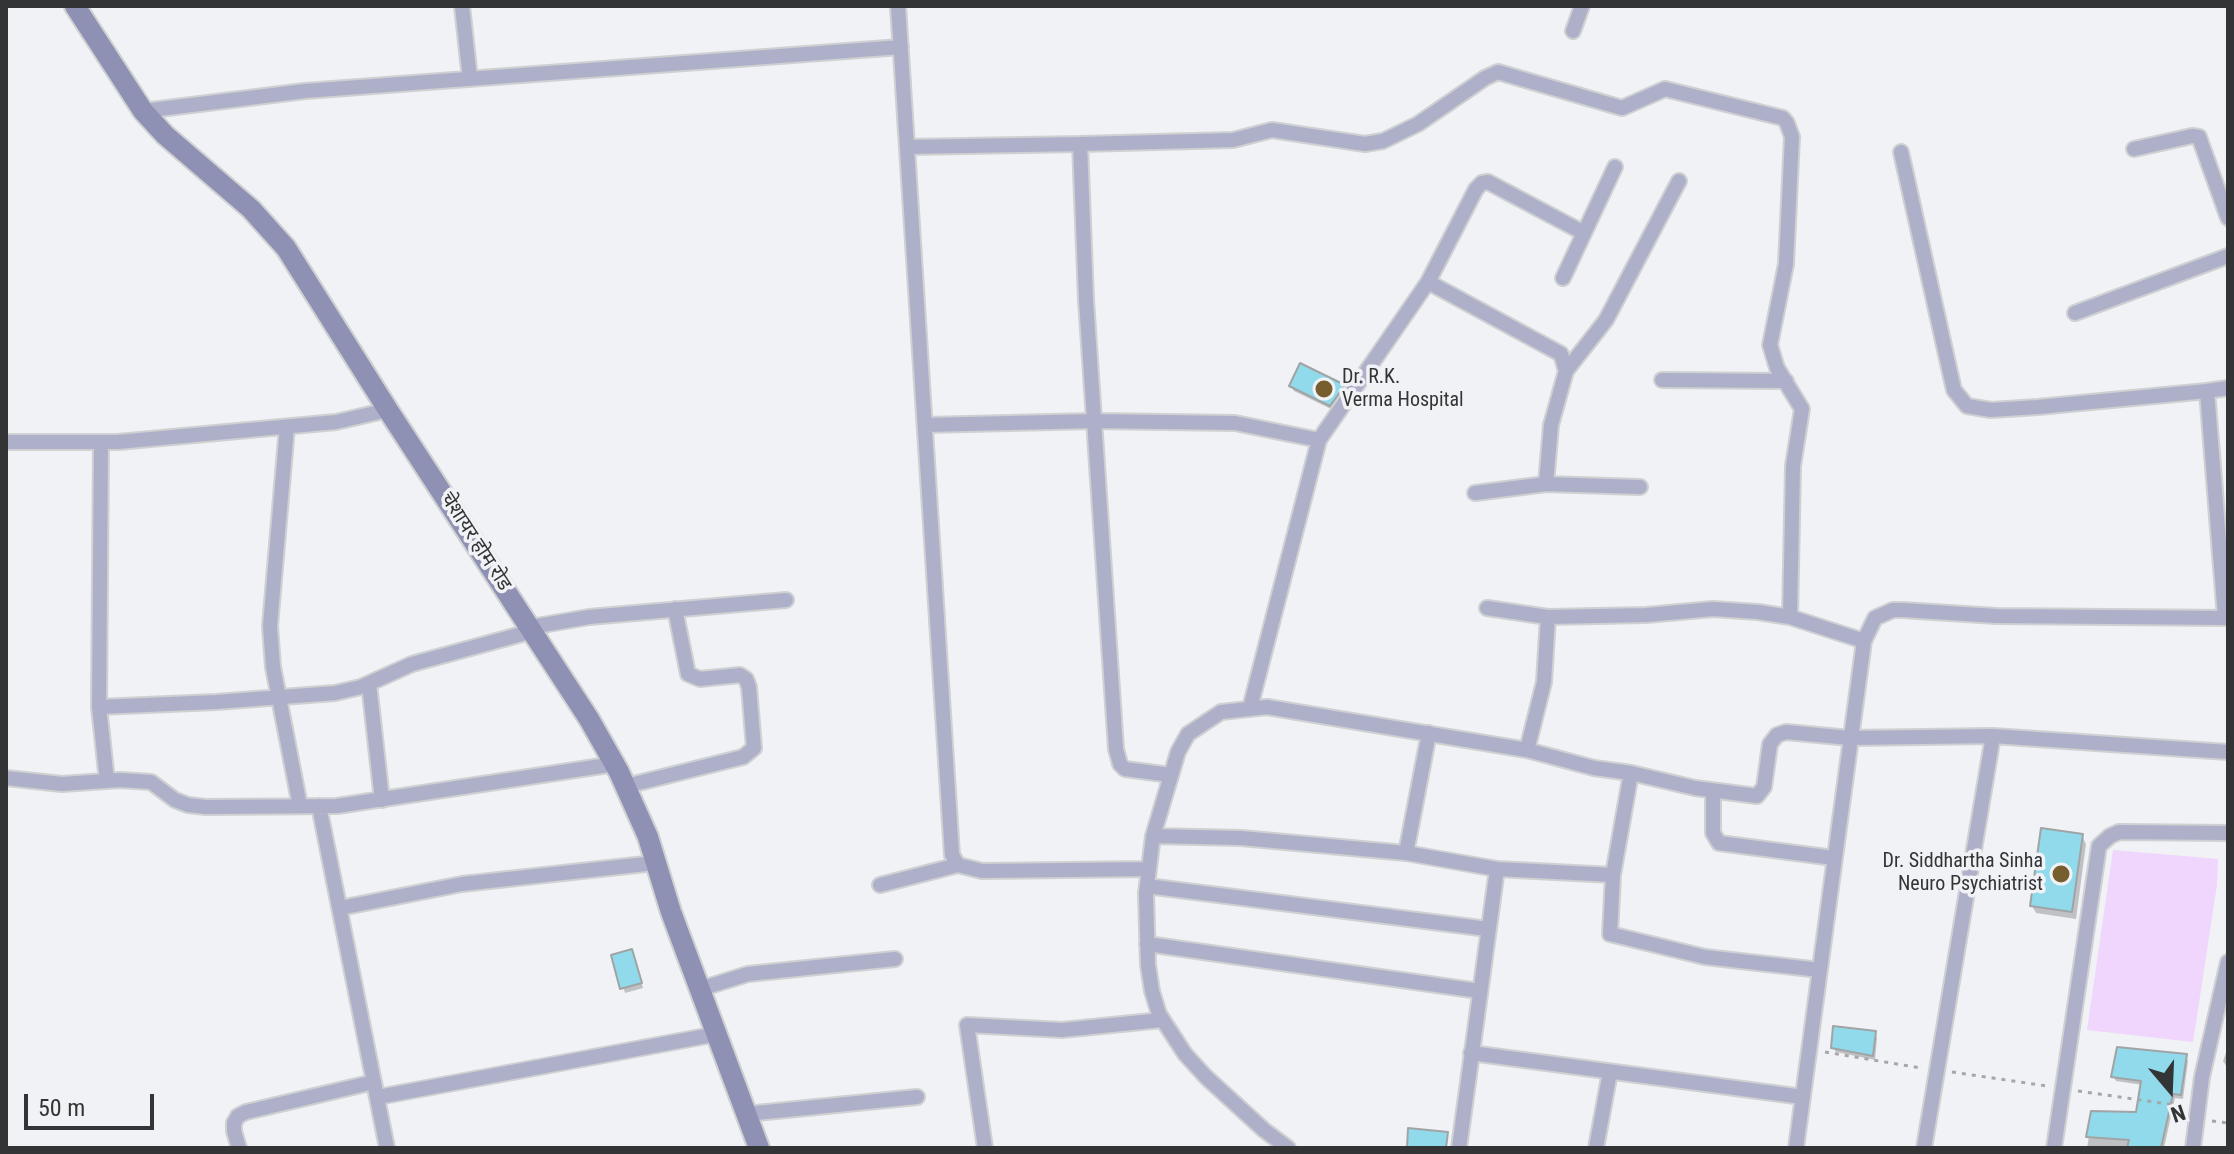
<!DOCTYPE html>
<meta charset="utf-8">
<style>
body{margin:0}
#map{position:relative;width:2234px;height:1154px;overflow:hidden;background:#f0f2f5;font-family:"Roboto Condensed",sans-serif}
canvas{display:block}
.frame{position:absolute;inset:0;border:8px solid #333435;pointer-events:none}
.north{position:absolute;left:2130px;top:1050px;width:80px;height:80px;-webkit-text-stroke:6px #f0f2f5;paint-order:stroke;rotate:161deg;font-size:22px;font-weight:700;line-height:32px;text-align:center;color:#333435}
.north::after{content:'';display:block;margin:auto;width:28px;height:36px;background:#333435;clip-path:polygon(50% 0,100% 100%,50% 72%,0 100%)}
.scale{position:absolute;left:24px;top:1094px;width:130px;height:36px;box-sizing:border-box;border:4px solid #333435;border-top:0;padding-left:10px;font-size:24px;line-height:28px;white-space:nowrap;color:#333435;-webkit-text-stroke:6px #f0f2f5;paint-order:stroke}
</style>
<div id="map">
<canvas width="2234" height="1154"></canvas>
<div class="frame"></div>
<div class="north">N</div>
<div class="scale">50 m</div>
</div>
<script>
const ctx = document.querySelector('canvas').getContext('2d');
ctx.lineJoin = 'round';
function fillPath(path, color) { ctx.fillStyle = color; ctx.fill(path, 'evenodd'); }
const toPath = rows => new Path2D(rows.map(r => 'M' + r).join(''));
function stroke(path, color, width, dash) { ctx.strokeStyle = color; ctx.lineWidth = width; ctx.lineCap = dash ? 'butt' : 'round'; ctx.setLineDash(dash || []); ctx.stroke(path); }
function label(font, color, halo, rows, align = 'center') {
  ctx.font = font + ' "Roboto Condensed","Noto Sans Devanagari",sans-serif'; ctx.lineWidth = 7; ctx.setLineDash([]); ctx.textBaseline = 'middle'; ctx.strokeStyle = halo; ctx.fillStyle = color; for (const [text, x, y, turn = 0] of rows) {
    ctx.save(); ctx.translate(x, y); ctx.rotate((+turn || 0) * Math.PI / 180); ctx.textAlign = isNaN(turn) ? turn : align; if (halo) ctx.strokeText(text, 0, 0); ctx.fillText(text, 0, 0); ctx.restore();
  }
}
fillPath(toPath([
 [2113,850,2218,859,2217,885,2193,1042,2087,1030]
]), '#f0d5fc');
fillPath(toPath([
 [1291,386,1343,386,1346,391,1333,410,1294,391],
 [2082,836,2086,844,2076,919,2036,913,2032,906],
 [614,956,634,956,643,988,625,993],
 [1875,1033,1877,1038,1875,1060,1836,1052,1833,1047],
 [2228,1047,2228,1069,2223,1061],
 [2185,1056,2188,1061,2183,1099,2175,1098,2164,1148,2087,1148,2093,1113,2138,1114,2143,1085,2116,1081,2113,1076]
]), '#0003');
const building = toPath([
 [1300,363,1345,385,1330,406,1289,386,1300,363],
 [2041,828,2083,834,2072,912,2030,906,2041,828],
 [632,949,642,983,620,989,611,955,632,949],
 [1833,1026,1876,1031,1873,1056,1831,1048,1833,1026],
 [2117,1047,2187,1054,2181,1095,2173,1094,2161,1148,2127,1148,2129,1140,2086,1137,2091,1111,2136,1112,2141,1081,2111,1077,2117,1047],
 [1408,1128,1448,1132,1446,1148,1407,1148,1408,1128]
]);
fillPath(building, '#90daec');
stroke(building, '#a0a4a5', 2);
const street = toPath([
 [462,6,470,79],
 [898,6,952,855,958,865,982,871,1149,869],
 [1573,31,1582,6],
 [143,111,305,91,901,47],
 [907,147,1080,144],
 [2134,149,2192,136,2199,137,2228,218],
 [1901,152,1949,368,1954,390,1967,406,1991,410,2038,407,2207,391,2225,617],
 [1563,278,1615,167],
 [1428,282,1561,354,1566,371,1551,425,1546,484,1640,487],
 [2075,313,2228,256],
 [1566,371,1606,320,1679,181],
 [1662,380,1786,381],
 [2207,391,2228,388],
 [925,425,1094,421,1235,423,1319,440],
 [287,427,270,626,273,667,300,806],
 [6,442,118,442,336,422,388,410],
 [101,442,99,707,107,781],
 [1475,493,1546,484],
 [1487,608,1548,617,1544,682,1527,750],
 [1548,617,1646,615,1713,609,1758,612,1790,617,1864,641],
 [531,627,589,617,786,600],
 [369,684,382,800],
 [99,707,216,702,335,693,361,687,412,664,533,631],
 [1250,708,1319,440,1428,282,1476,189,1482,183,1488,182,1584,233],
 [1631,773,1695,788,1757,796,1764,787,1770,744,1777,735,1786,732,1850,738,1993,736,2228,752],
 [1171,775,1125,769,1120,764,1116,749,1086,300,1080,144,1233,140,1272,130,1365,144,1383,141,1418,124,1485,78,1498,72,1622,108,1665,89,1783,118,1787,123,1792,137,1786,264,1770,345,1777,368,1802,409,1793,466,1790,617],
 [6,778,62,784,120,780,151,782,175,800,188,805,206,807,337,806,615,764],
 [626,786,743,757,754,748,749,687,746,679,740,675,700,679,688,674,675,609],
 [1713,791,1713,833,1719,843,1834,858],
 [319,806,387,1148],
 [1153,836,1241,838,1406,853,1497,869,1613,875],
 [1406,853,1429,733],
 [880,885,958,865],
 [1147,886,1488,929],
 [340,908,462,884,655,863],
 [1147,944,1479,991],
 [700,989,748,974,895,959],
 [1471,1053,1803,1097],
 [378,1097,717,1034],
 [746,1114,917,1097],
 [239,1148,234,1131,234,1123,238,1116,246,1112,374,1082],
 [985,1148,967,1025,1062,1030,1162,1020],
 [1288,1148,1264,1130,1206,1077,1185,1054,1159,1014,1152,991,1148,965,1146,893,1153,836,1178,752,1188,734,1221,712,1267,707,1527,750,1594,768,1631,773,1613,875,1610,934,1705,957,1820,970],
 [1459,1148,1497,869],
 [1596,1148,1610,1072],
 [1796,1148,1864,641,1875,618,1893,610,1903,610,1996,616,2228,618],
 [1924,1148,1993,736],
 [2054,1148,2099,846,2110,836,2119,832,2228,833],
 [2193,1148,2202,1077,2228,962]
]);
const secondary = toPath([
 [75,6,143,111,165,135,251,209,286,248,388,410,589,719,619,772,648,837,671,912,759,1148]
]);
stroke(street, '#ced0d2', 18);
stroke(secondary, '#ced0d2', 24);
stroke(toPath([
 [1825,1052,1921,1068],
 [1952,1072,2047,1086],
 [2078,1091,2182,1106],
 [2212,1121,2228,1123]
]), '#a5a7a9', 3, [4, 6]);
stroke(street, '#aeb0c9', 14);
stroke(secondary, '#8e90b4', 20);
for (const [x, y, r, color] of [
 [1324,389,10,"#775e2f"],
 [2061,874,10,"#775e2f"]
]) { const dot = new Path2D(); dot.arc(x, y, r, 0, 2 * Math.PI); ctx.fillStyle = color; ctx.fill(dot); stroke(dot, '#f0f2f5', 3); }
label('20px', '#333435', '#f0f2f5', [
 ["Dr. R.K.",1342,378],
 ["Verma Hospital",1342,401],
 ["Dr. Siddhartha Sinha",2043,862,"right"],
 ["Neuro Psychiatrist",2043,885,"right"]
], 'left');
label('20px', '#333435', '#f0f2f5', [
 ["चेशायर होम रोड",475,542,57]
]);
</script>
